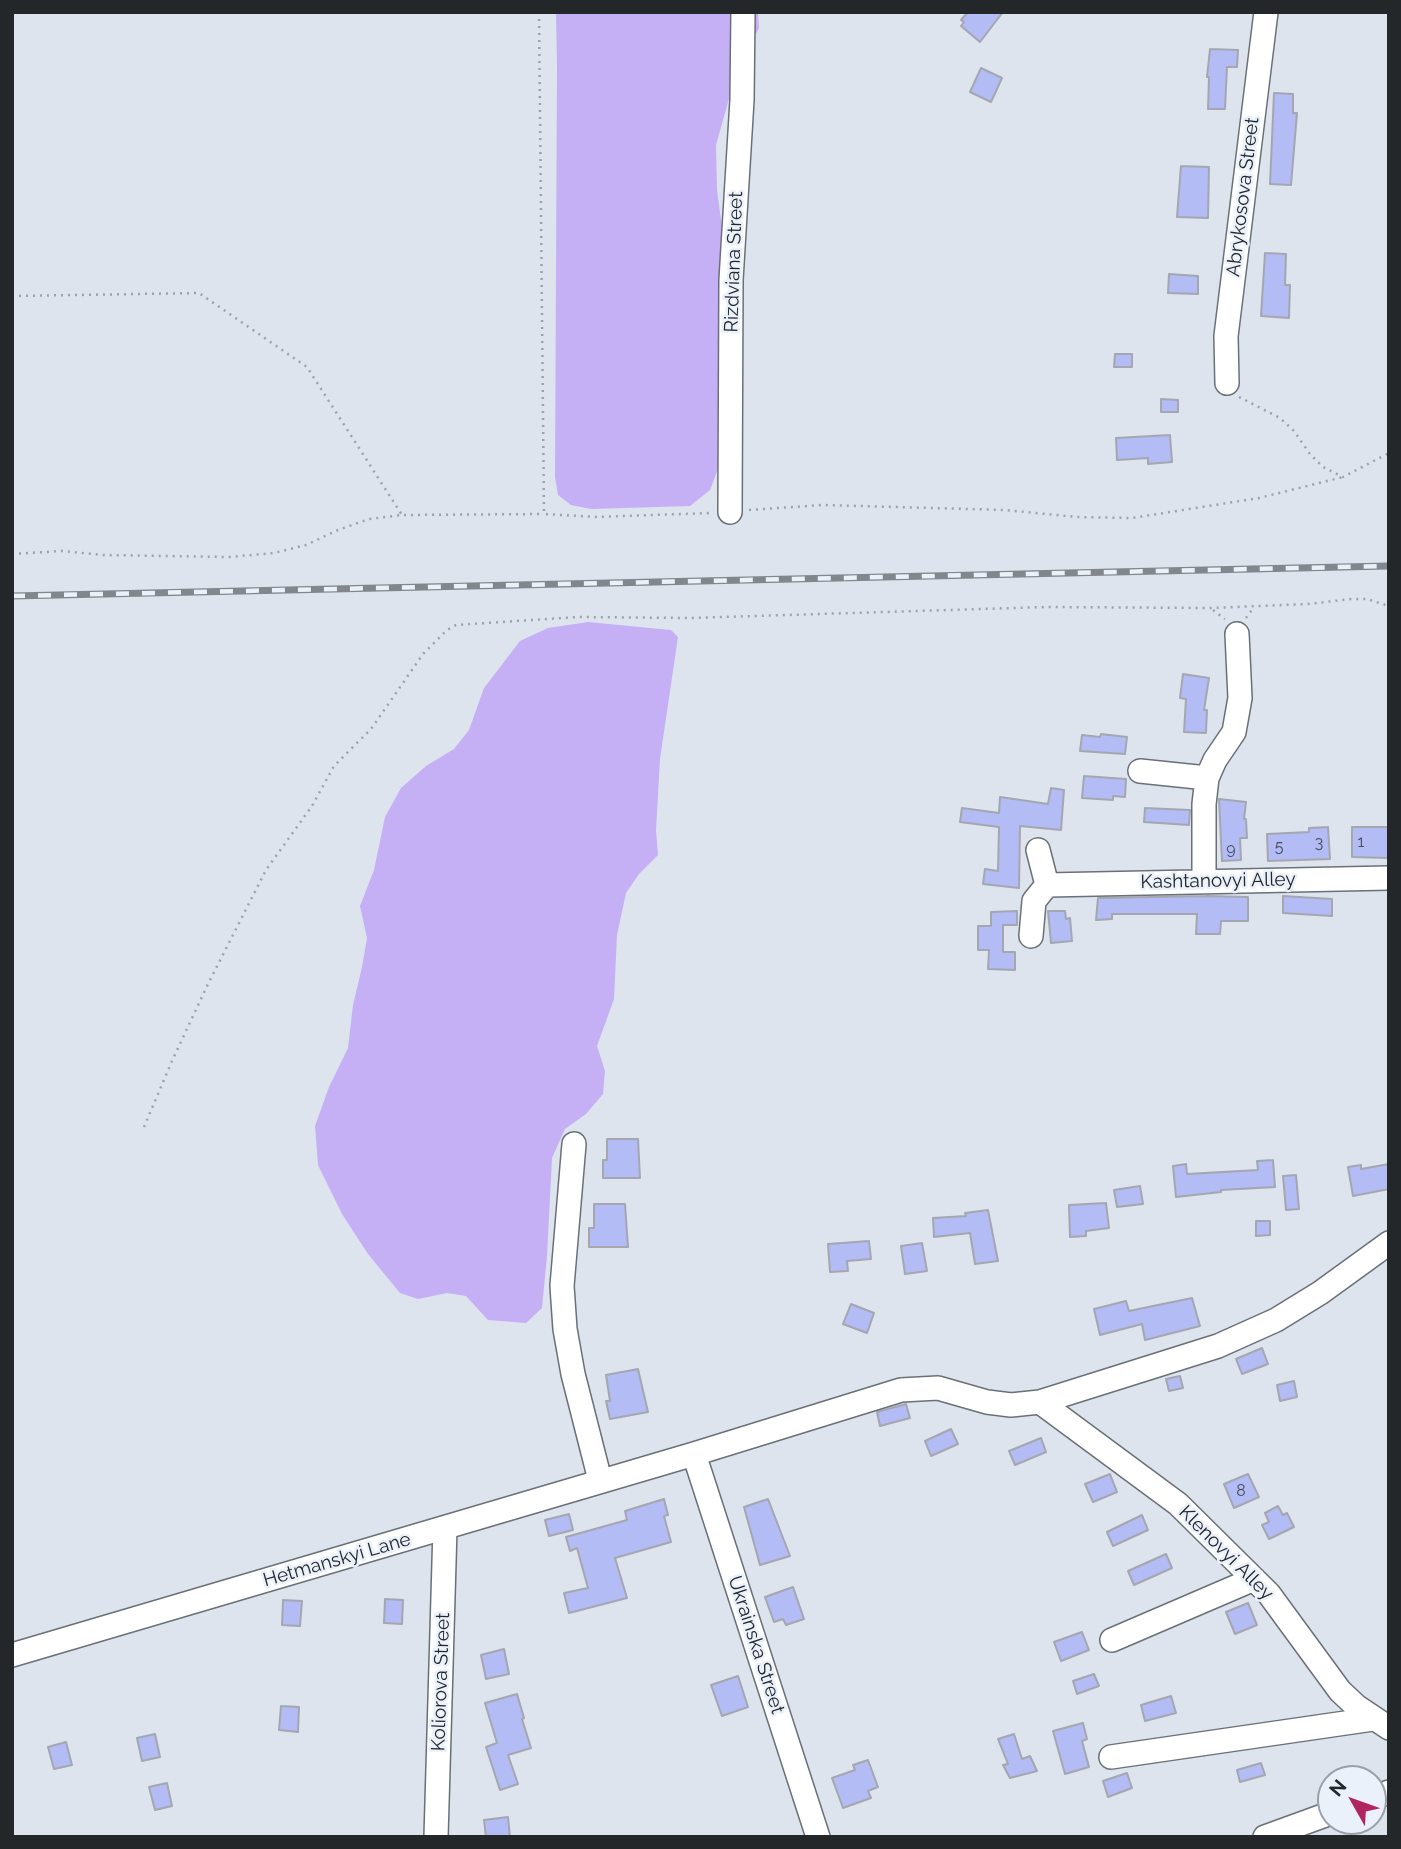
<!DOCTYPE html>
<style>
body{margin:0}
#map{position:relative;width:1401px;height:1849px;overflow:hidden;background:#dde4ed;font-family:Raleway,sans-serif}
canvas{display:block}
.frame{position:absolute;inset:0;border:14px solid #24272a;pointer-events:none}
.north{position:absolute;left:1317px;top:1765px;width:70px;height:70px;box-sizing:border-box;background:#eaf1fb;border:2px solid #9ba0a7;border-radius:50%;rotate:310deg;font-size:19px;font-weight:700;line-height:28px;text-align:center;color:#24272a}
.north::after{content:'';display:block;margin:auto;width:24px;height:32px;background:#b02561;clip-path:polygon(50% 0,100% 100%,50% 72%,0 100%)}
</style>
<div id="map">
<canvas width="1401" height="1849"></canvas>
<div class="frame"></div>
<div class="north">N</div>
</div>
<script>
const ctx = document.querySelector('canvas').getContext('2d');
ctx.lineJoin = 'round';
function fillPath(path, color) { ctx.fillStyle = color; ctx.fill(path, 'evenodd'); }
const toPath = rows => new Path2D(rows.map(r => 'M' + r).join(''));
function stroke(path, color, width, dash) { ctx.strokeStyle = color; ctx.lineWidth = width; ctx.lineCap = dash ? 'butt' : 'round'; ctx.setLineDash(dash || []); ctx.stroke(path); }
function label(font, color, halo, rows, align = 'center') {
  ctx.font = font + ' Raleway,sans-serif'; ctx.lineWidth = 5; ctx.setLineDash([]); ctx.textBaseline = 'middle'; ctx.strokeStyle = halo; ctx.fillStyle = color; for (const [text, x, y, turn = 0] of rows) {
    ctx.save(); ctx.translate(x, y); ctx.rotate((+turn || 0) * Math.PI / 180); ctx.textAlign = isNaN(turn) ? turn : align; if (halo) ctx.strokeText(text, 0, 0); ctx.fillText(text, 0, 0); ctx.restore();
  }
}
fillPath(toPath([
 [556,12,758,12,759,28,736,74,716,145,717,190,725,250,721,461,710,490,690,506,591,509,571,505,558,495,555,477,557,66],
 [588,622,671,630,678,637,660,759,656,830,658,855,639,874,626,893,617,935,614,999,597,1046,605,1071,603,1094,586,1114,565,1129,552,1158,547,1256,542,1308,526,1323,488,1320,466,1296,447,1293,418,1299,400,1293,368,1254,342,1214,318,1165,315,1126,329,1087,348,1048,353,1005,362,967,367,938,360,906,374,870,385,817,401,788,426,766,454,749,469,730,484,688,520,641,548,628]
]), '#c5b0f5');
const building = toPath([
 [968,12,1003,12,980,42,961,26,964,22,961,20,968,12],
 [1210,49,1238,50,1237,67,1227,67,1225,109,1208,109,1209,77,1207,77,1210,49],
 [981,68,1002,78,991,102,970,92,981,68],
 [1274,93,1293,94,1293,113,1297,113,1291,185,1270,184,1274,93],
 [1181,166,1209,167,1208,218,1177,217,1181,166],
 [1265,253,1286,254,1285,285,1290,285,1289,318,1261,316,1265,253],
 [1169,274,1198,276,1198,294,1168,293,1169,274],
 [1115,354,1132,354,1132,367,1114,367,1115,354],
 [1161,399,1178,400,1178,412,1161,412,1161,399],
 [1170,435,1172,462,1148,464,1148,458,1117,460,1116,438,1170,435],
 [1183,674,1209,678,1204,710,1207,710,1206,733,1184,732,1186,699,1180,698,1183,674],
 [1101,734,1127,737,1125,754,1080,751,1082,735,1100,737,1101,734],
 [1084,776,1126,779,1125,797,1113,796,1113,800,1082,798,1084,776],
 [1051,788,1064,790,1061,830,1020,826,1019,888,983,884,985,869,998,871,999,827,960,822,962,808,999,813,1000,797,1048,804,1051,788],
 [1219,799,1246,802,1244,819,1246,819,1247,838,1240,838,1241,860,1222,861,1219,799],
 [1145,808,1190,810,1189,825,1144,822,1145,808],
 [1328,827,1330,859,1268,861,1267,834,1309,832,1309,828,1328,827],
 [1352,827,1389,827,1389,858,1352,857,1352,827],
 [1206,896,1248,897,1248,921,1221,921,1220,934,1196,934,1197,914,1112,914,1112,919,1096,920,1098,898,1206,896],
 [1283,896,1332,899,1332,916,1283,913,1283,896],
 [1017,911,1017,925,1003,925,1003,952,1015,952,1015,970,988,969,989,950,978,950,978,926,991,926,991,912,1017,911],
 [1048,911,1065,911,1066,919,1070,918,1072,941,1051,943,1048,911],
 [607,1139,638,1139,640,1178,603,1178,603,1160,607,1160,607,1139],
 [1273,1160,1275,1187,1221,1190,1221,1192,1176,1197,1173,1166,1186,1164,1187,1174,1258,1170,1257,1161,1273,1160],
 [1389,1164,1389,1189,1353,1196,1348,1167,1361,1165,1361,1169,1389,1164],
 [1296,1175,1299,1209,1286,1210,1283,1176,1296,1175],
 [1140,1186,1143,1204,1117,1207,1114,1190,1140,1186],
 [1106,1203,1109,1228,1086,1231,1086,1236,1070,1237,1069,1205,1106,1203],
 [594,1204,625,1204,628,1247,589,1247,589,1228,594,1228,594,1204],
 [988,1210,998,1261,975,1264,970,1233,934,1237,933,1218,966,1216,965,1213,988,1210],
 [1256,1221,1270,1221,1270,1235,1256,1236,1256,1221],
 [869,1241,871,1259,847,1261,848,1271,830,1272,828,1244,869,1241],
 [922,1243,927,1271,905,1274,901,1246,922,1243],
 [1192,1298,1200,1326,1145,1340,1142,1324,1100,1335,1094,1309,1126,1301,1129,1311,1192,1298],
 [851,1304,874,1313,867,1333,843,1324,851,1304],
 [1262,1348,1268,1364,1242,1374,1236,1359,1262,1348],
 [638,1369,648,1412,610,1419,606,1401,610,1401,606,1375,638,1369],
 [1180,1376,1183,1388,1169,1391,1166,1379,1180,1376],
 [1294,1381,1297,1397,1280,1401,1277,1385,1294,1381],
 [906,1404,910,1418,880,1426,877,1412,906,1404],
 [951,1429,958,1444,931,1456,925,1441,951,1429],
 [1041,1438,1046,1452,1015,1465,1009,1451,1041,1438],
 [1110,1474,1117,1492,1093,1502,1085,1484,1110,1474],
 [1248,1474,1259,1497,1234,1508,1224,1484,1248,1474],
 [664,1499,668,1515,664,1516,671,1542,615,1558,627,1598,569,1613,564,1593,588,1588,577,1548,570,1551,566,1537,627,1520,625,1511,664,1499],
 [768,1499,790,1556,760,1565,744,1507,768,1499],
 [1278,1506,1283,1515,1287,1513,1294,1527,1269,1539,1262,1525,1269,1522,1265,1513,1278,1506],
 [569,1514,573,1530,549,1536,545,1520,569,1514],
 [1142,1515,1148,1530,1113,1546,1107,1532,1142,1515],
 [1166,1554,1172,1568,1134,1585,1128,1571,1166,1554],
 [793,1587,804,1619,786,1625,783,1619,774,1622,765,1597,793,1587],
 [385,1599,403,1600,402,1624,384,1623,385,1599],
 [283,1600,302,1601,300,1626,282,1625,283,1600],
 [1248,1603,1257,1625,1235,1634,1226,1612,1248,1603],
 [1082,1632,1089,1650,1061,1661,1054,1642,1082,1632],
 [504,1649,509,1674,486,1679,481,1655,504,1649],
 [1094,1674,1099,1686,1077,1694,1073,1681,1094,1674],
 [738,1676,748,1707,722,1716,711,1685,738,1676],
 [517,1694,524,1718,522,1719,531,1748,508,1755,518,1784,500,1790,486,1747,497,1743,485,1703,517,1694],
 [1171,1696,1176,1713,1145,1721,1141,1705,1171,1696],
 [281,1706,299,1707,298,1732,279,1730,281,1706],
 [1083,1723,1087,1739,1082,1741,1089,1767,1065,1774,1053,1731,1083,1723],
 [155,1734,160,1757,142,1761,137,1738,155,1734],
 [1014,1734,1022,1759,1030,1756,1037,1771,1010,1778,1003,1765,1008,1764,998,1739,1014,1734],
 [66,1742,72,1765,54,1769,48,1747,66,1742],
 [868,1760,878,1787,868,1791,871,1798,843,1808,832,1778,855,1770,853,1765,868,1760],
 [1261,1763,1265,1775,1240,1782,1237,1770,1261,1763],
 [1127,1773,1132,1788,1108,1797,1103,1781,1127,1773],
 [167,1783,172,1806,155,1810,149,1787,167,1783],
 [508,1817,510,1837,486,1837,484,1820,508,1817]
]);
fillPath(building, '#b3bcf4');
stroke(building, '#a4a6b0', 2);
const minor = toPath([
 [1227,383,1226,336,1266,12],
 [730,512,731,280,742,100,743,12],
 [1140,771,1207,778],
 [1204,881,1204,804,1207,778,1215,760,1234,732,1240,698,1237,634],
 [1047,885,1389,878],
 [1031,936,1034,901,1047,885,1038,850],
 [574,1144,562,1286,565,1329,573,1374,600,1480],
 [1040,1402,1178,1504,1269,1594,1340,1691,1356,1706,1389,1728],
 [694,1454,818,1837],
 [1112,1640,1254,1579],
 [12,1655,694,1454,901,1390,938,1388,987,1402,1011,1405,1040,1402,1218,1346,1276,1320,1320,1293,1389,1243],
 [1111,1757,1373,1719],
 [1373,1798,1389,1792],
 [436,1837,445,1528],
 [1265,1837,1331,1813]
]);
stroke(minor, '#6a7078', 26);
stroke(toPath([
 [539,12,544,514,597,517,711,513],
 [12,296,199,293,307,367,402,515],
 [1239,397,1280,418,1294,431,1310,454,1323,467,1343,477,1389,453],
 [749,510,822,505,1005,510,1077,517,1132,518,1259,498,1343,477],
 [12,554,62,551,103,555,229,557,274,553,306,545,338,530,369,519,402,515,544,514],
 [1213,610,1225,619],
 [1246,618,1254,607],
 [144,1127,172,1061,207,986,266,870,312,806,334,766,371,729,423,654,447,630,456,625,578,617,690,618,1046,607,1211,608,1307,604,1352,599,1367,599,1389,606]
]), '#9ca2a9', 2.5, [2, 5]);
stroke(minor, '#fff', 23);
const rail = toPath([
 [12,596,1389,566]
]);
stroke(rail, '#82878d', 7);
stroke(rail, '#eaf1fb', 4.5, [13]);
label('16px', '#484c5c', null, [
 ["1",1361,842],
 ["3",1319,843],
 ["5",1279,847],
 ["9",1231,849],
 ["8",1241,1491]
]);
label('19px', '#24272a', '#eaf1fb', [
 ["Abrykosova Street",1243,197,-83],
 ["Rizdviana Street",734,262,-88],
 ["Kashtanovyi Alley",1218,881,-1],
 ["Klenovyi Alley",1226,1553,45],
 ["Hetmanskyi Lane",337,1560,-16],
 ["Ukrainska Street",756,1645,72],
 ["Koliorova Street",441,1682,-88]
]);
</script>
